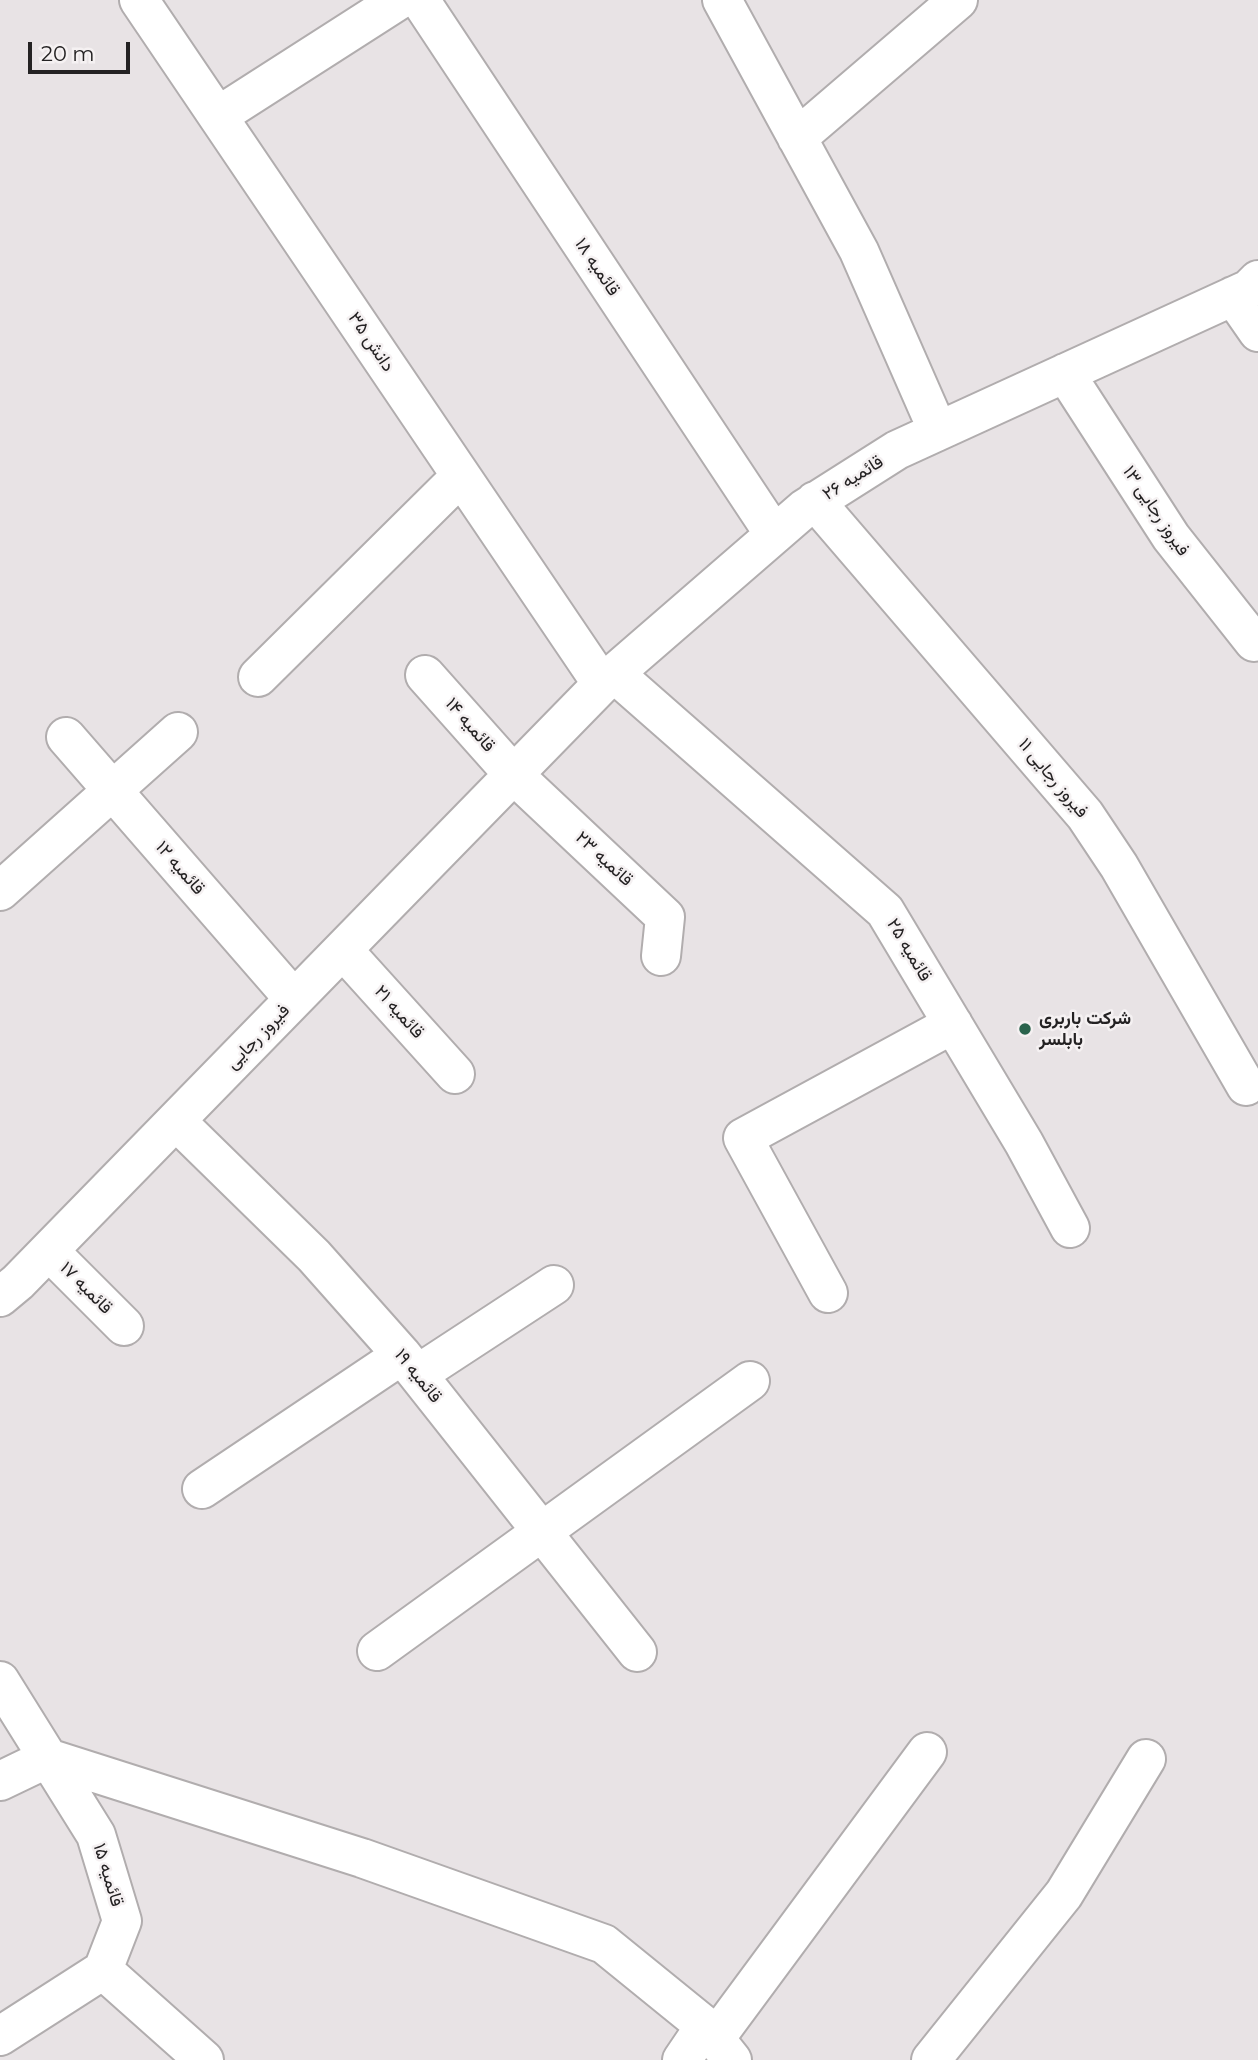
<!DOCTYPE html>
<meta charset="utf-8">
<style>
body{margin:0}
#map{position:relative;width:1258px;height:2060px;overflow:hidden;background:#e8e3e5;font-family:Montserrat,sans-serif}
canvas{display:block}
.scale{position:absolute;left:28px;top:42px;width:102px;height:32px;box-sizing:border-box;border:4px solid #242223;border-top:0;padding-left:9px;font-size:21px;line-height:24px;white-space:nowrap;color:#242223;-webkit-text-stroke:5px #f5f1f2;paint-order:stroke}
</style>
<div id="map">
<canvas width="1258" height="2060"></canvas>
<div class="scale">20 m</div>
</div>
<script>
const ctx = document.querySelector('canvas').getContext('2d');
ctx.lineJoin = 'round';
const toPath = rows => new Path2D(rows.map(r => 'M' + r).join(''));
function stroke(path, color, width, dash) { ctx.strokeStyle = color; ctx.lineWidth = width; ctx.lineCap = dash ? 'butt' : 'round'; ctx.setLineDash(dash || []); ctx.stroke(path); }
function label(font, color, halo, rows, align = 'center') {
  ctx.font = font + ' Montserrat,Vazirmatn,sans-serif'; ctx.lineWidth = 5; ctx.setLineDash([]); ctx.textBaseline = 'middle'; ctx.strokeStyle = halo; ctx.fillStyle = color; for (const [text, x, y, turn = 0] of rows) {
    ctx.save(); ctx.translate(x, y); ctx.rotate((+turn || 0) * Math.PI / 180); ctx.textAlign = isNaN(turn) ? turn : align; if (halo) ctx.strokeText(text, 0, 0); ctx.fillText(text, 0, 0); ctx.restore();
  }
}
const minor = toPath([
 [139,0,602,684],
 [420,0,774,534],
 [722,0,859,251,938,431],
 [218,116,399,0],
 [797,138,958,0],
 [1233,296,1258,332],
 [1065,373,1171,537,1254,642],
 [815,501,1085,815,1119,866,1246,1086],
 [615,674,885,911,1024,1143,1070,1228],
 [425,675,514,775,665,917,661,956],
 [258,677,461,476],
 [66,737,294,999],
 [0,891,178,732],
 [343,950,455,1074],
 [176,1121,314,1256,402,1355,637,1652],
 [49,1251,124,1326],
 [828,1293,743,1138,953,1024],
 [0,1297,18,1282,602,684,804,509,897,450,1249,289,1258,280],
 [418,1374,554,1285],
 [202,1489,402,1355],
 [377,1651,750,1381],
 [0,1681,96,1835,122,1921,103,1970,0,2036],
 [0,1781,48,1758,362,1858,604,1944,705,2026,732,2060],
 [103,1970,204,2060],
 [714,2040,927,1752],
 [682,2060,705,2026],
 [931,2060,1064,1894,1146,1759]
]);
stroke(minor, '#b1adae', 42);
stroke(minor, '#fff', 38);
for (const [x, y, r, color] of [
 [1025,1029,7,"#2a634c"]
]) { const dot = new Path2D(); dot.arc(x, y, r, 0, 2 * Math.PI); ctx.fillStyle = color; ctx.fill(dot); stroke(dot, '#f5f1f2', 2.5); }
label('18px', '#242223', '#f5f1f2', [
 ["قائمیه ۱۸",597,267,56],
 ["دانش ۳۵",371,342,56],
 ["قائمیه ۲۶",853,478,-32],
 ["فیروز رجایی ۱۳",1156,511,56],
 ["قائمیه ۱۴",470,725,49],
 ["فیروز رجایی ۱۱",1053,778,50],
 ["قائمیه ۲۳",604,859,43],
 ["قائمیه ۱۲",180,868,49],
 ["قائمیه ۲۵",909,950,59],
 ["قائمیه ۲۱",399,1012,48],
 ["فیروز رجایی",258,1037,-46],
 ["قائمیه ۱۷",86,1288,45],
 ["قائمیه ۱۹",418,1376,51],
 ["قائمیه ۱۵",108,1875,73]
]);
label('bold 18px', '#242223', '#f5f1f2', [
 ["شرکت باربری",1039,1019],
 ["بابلسر",1039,1040]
], 'left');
</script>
